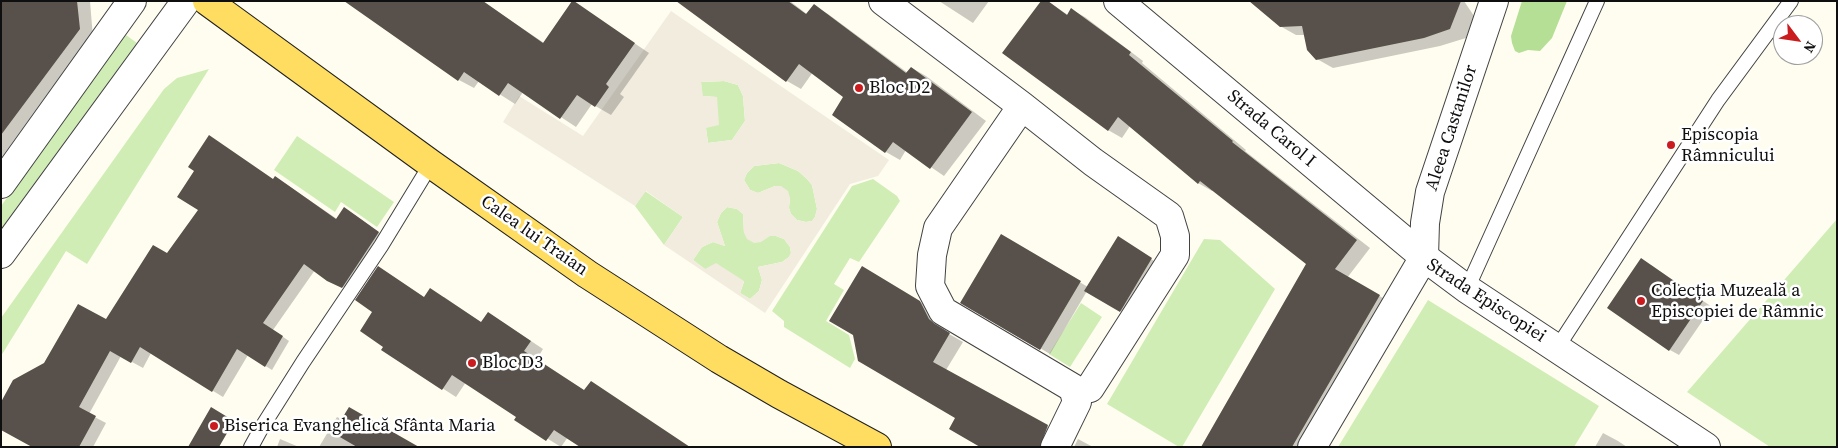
<!DOCTYPE html>
<meta charset="utf-8">
<style>
body{margin:0}
#map{position:relative;width:1838px;height:448px;overflow:hidden;background:#fffdf0;font-family:"Source Serif 4",serif}
canvas{display:block}
.frame{position:absolute;inset:0;border:2px solid #0f0f0f;pointer-events:none}
.north{position:absolute;left:1773px;top:15px;width:50px;height:50px;box-sizing:border-box;background:#fff;border:1px solid #9f9f9f;border-radius:50%;rotate:121deg;font-size:14px;font-weight:700;line-height:20px;text-align:center;color:#0f0f0f}
.north::after{content:'';display:block;margin:auto;width:18px;height:22px;background:#ca1b1e;clip-path:polygon(50% 0,100% 100%,50% 72%,0 100%)}
</style>
<div id="map">
<canvas width="1838" height="448"></canvas>
<div class="frame"></div>
<div class="north">N</div>
</div>
<script>
const ctx = document.querySelector('canvas').getContext('2d');
ctx.lineJoin = 'round';
function fillPath(path, color) { ctx.fillStyle = color; ctx.fill(path, 'evenodd'); }
const toPath = rows => new Path2D(rows.map(r => 'M' + r).join(''));
function stroke(path, color, width, dash) { ctx.strokeStyle = color; ctx.lineWidth = width; ctx.lineCap = dash ? 'butt' : 'round'; ctx.setLineDash(dash || []); ctx.stroke(path); }
function label(font, color, halo, rows, align = 'center') {
  ctx.font = font + ' "Source Serif 4",serif'; ctx.lineWidth = 5; ctx.setLineDash([]); ctx.textBaseline = 'middle'; ctx.strokeStyle = halo; ctx.fillStyle = color; for (const [text, x, y, turn = 0] of rows) {
    ctx.save(); ctx.translate(x, y); ctx.rotate((+turn || 0) * Math.PI / 180); ctx.textAlign = isNaN(turn) ? turn : align; if (halo) ctx.strokeText(text, 0, 0); ctx.fillText(text, 0, 0); ctx.restore();
  }
}
fillPath(toPath([
 [126,35,137,43,1,229,1,206],
 [209,69,87,264,66,251,1,356,1,318,164,89,177,78],
 [724,81,738,85,743,96,745,121,732,140,708,143,706,128,716,97,702,96,701,82],
 [297,136,394,202,377,227,341,202,335,212,274,170],
 [779,163,798,171,807,179,812,185,817,209,815,217,812,221,806,222,797,220,791,214,789,208,790,198,775,186,758,193,750,190,744,180,747,173,754,166],
 [873,179,897,196,900,201,859,262,850,258,834,284,844,290,826,321,849,335,855,359,850,368,784,327,784,321,772,311,852,186],
 [645,191,683,217,664,245,635,206],
 [727,207,737,209,743,214,744,233,776,236,784,239,790,247,791,253,789,257,782,262,758,267,762,280,759,291,750,299,740,293,744,282,705,269,693,260,702,247,713,242,725,246,717,222,721,213],
 [1837,219,1837,447,1770,447,1687,392],
 [1204,239,1220,240,1275,289,1182,447,1179,447,1107,404],
 [1428,300,1599,406,1574,447,1338,447],
 [1081,303,1102,317,1070,367,1049,354]
]), '#d1edb6');
fillPath(toPath([
 [1522,1,1567,1,1552,38,1540,51,1528,50,1519,53,1515,51,1512,43,1511,36]
]), '#b4df94');
fillPath(toPath([
 [671,11,889,160,878,176,850,184,765,313,664,245,683,217,646,191,635,206,503,122,519,96,583,136],
 [724,81,738,85,743,96,745,121,732,140,708,143,706,128,719,125,717,97,703,96,701,82],
 [779,163,798,171,807,179,812,185,817,209,815,217,812,221,806,222,797,220,791,214,789,208,790,198,788,191,781,186,775,186,758,193,750,190,744,180,747,173,754,166],
 [727,207,737,209,743,214,744,233,747,239,754,243,761,242,770,236,776,236,784,239,790,247,791,253,789,257,782,262,758,267,762,280,759,291,750,299,740,293,744,281,716,263,705,269,693,260,702,247,713,242,725,246,717,222,721,213]
]), '#f1ecde');
fillPath(toPath([
 [1,1,90,1,93,38,1,161],
 [482,1,544,43,573,2,649,53,620,94,624,97,611,115,592,104,576,127,523,92,515,104,479,81,474,88,459,80],
 [678,1,790,1,808,15,814,6,828,14,908,73,912,68,926,76,986,121,944,176,906,150,900,160,886,152,845,96,813,72,801,89,787,81],
 [939,1,989,1,973,23],
 [1047,1,1068,15,1072,10,1085,17,1143,61,1142,63,1246,150,1245,151,1370,248,1347,278,1392,303,1310,447,1202,447,1307,264,1213,190,1212,191,1198,183,1130,126,1122,138,1108,130],
 [1251,1,1464,1,1474,16,1466,38,1440,46,1333,68,1317,59,1305,35,1296,35,1280,26],
 [274,180,286,184,337,219,355,215,389,240,354,293,315,270,273,330,289,341,272,370,248,355,223,397,151,353,143,368,121,356,89,414,106,423,93,447,34,447,45,364,107,321,168,255],
 [1001,236,1088,287,1127,243,1160,265,1130,316,1087,291,1050,354,962,302],
 [1651,265,1712,307,1679,355,1670,350],
 [862,268,934,310,943,328,949,334,963,342,946,370,1061,434,1055,447,982,447,956,418],
 [444,297,482,323,501,321,543,349,537,359,585,391,568,437,561,447,516,419,518,417,466,382,456,397,383,350,425,298],
 [337,417,343,420,406,447,319,447],
 [1603,433,1618,441,1627,447,1595,447],
 [280,439,299,447,277,447],
 [1078,439,1093,447,1074,447]
]), '#0003');
fillPath(toPath([
 [1,1,77,1,80,29,1,135],
 [344,1,483,1,543,43,572,1,574,1,635,43,606,84,609,87,595,107,577,95,560,119,508,83,499,96,464,72,458,81],
 [676,1,788,1,806,14,814,4,906,73,911,67,972,112,930,169,893,142,885,153,832,115,843,97,799,64,786,82],
 [1041,1,1048,1,1067,15,1071,8,1131,52,1129,55,1233,141,1232,142,1357,240,1335,269,1380,295,1292,447,1201,447,1306,264,1200,181,1198,184,1118,117,1108,131,1002,53],
 [1249,1,1461,1,1450,29,1424,38,1316,60,1307,50,1302,26,1280,27],
 [209,135,273,179,275,176,336,219,344,207,379,232,342,288,327,281,304,264,263,323,283,336,265,367,237,349,212,392,140,347,131,363,110,351,79,407,96,416,79,447,32,447,1,430,1,402,13,380,44,363,78,304,106,319,153,245,167,253,198,210,177,197,194,171,188,167],
 [1001,234,1081,281,1040,350,960,303],
 [1118,236,1152,258,1120,312,1084,291],
 [1641,258,1703,301,1669,351,1607,308],
 [378,266,424,297,430,288,481,322,488,312,531,341,524,351,584,390,591,381,690,447,580,447,554,430,546,441,514,420,516,417,452,375,442,390,381,350,383,347,360,331,372,312,355,300],
 [862,266,920,301,929,319,935,324,950,333,933,362,1048,425,1040,447,980,447,949,429,955,418,858,361,853,335,829,321],
 [211,407,234,421,219,447,188,447],
 [349,407,419,447,357,447,333,433]
]), '#58504a');
const service = toPath([
 [1467,289,1597,1],
 [1557,348,1718,100,1791,1],
 [251,447,262,427,303,362,381,246,431,164]
]);
const minor = toPath([
 [883,1,1022,106,1093,162,1169,216,1175,236,1175,255,1090,388],
 [1022,106,938,228,932,255,930,286,943,311,1073,388,1077,402,1055,447],
 [1,184,132,1],
 [1,254,186,1],
 [1424,257,1425,223,1430,192,1494,1]
]);
const tertiary = toPath([
 [1118,1,1424,257,1467,289,1706,447],
 [1312,447,1424,257]
]);
const primary = toPath([
 [207,1,431,164,587,274,719,359,779,394,877,447]
]);
stroke(service, '#424242', 16);
stroke(minor, '#424242', 30);
stroke(tertiary, '#424242', 30);
stroke(primary, '#202020', 30);
stroke(service, '#fff', 14);
stroke(minor, '#fff', 28);
stroke(tertiary, '#fff', 28);
stroke(primary, '#ffdd60', 28);
for (const [x, y, r, color] of [
 [859,88,5,"#ca1b1e"],
 [1671,145,5,"#ca1b1e"],
 [1641,301,5,"#ca1b1e"],
 [472,363,5,"#ca1b1e"],
 [214,426,5,"#ca1b1e"]
]) { const dot = new Path2D(); dot.arc(x, y, r, 0, 2 * Math.PI); ctx.fillStyle = color; ctx.fill(dot); stroke(dot, '#fff', 2); }
label('18px', '#0f0f0f', '#fff', [
 ["Bloc D2",869,88],
 ["Episcopia",1681,135],
 ["Râmnicului",1681,156],
 ["Colecția Muzeală a",1651,291],
 ["Episcopiei de Râmnic",1651,312],
 ["Bloc D3",482,363],
 ["Biserica Evanghelică Sfânta Maria",224,426]
], 'left');
label('18px', '#0f0f0f', '#fff', [
 ["Aleea Castanilor",1452,128,-72],
 ["Strada Carol I",1271,129,40],
 ["Calea lui Traian",534,236,35],
 ["Strada Episcopiei",1486,301,33]
]);
</script>
